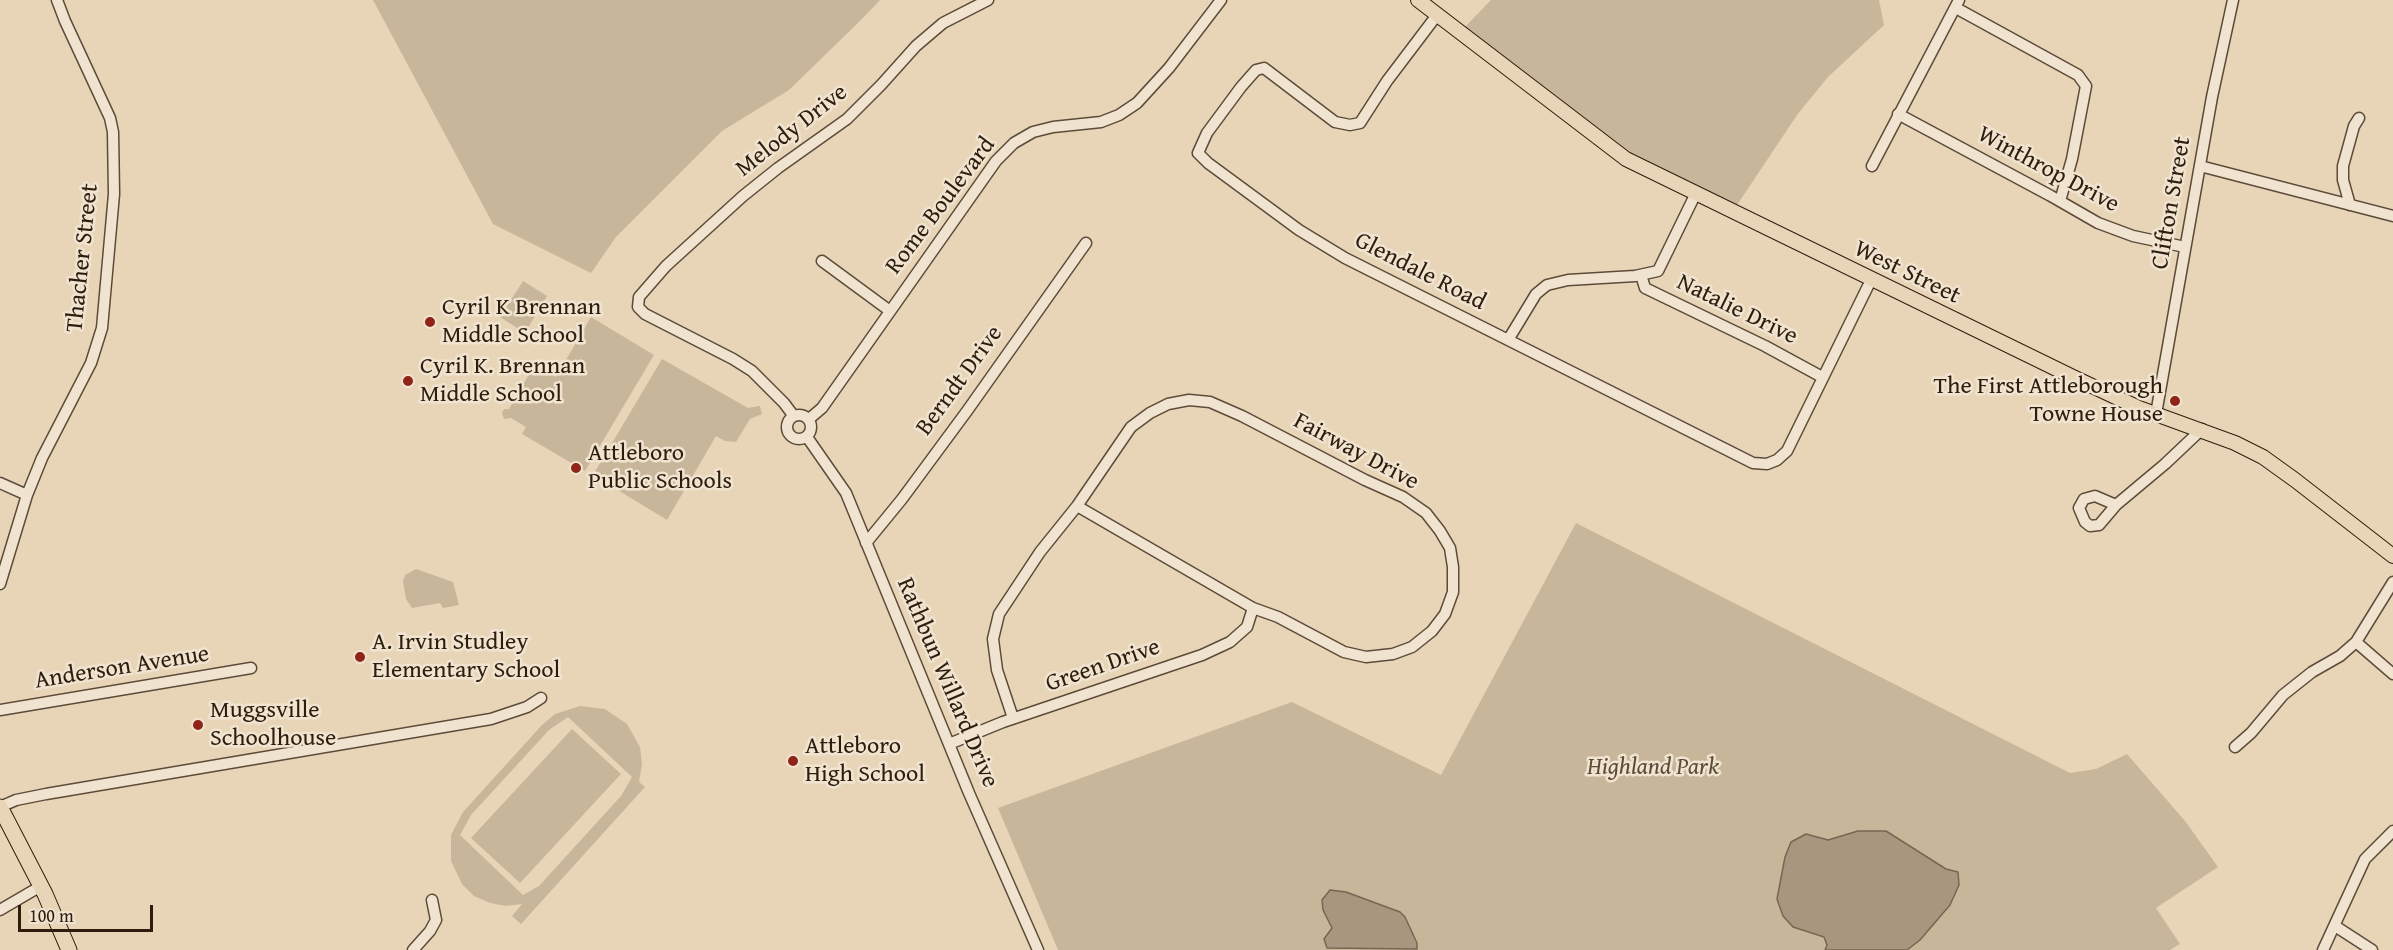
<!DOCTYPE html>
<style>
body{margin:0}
#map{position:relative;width:2393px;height:950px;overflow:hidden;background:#e8d5b8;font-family:"Gentium Book Plus",serif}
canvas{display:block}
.scale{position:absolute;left:18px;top:905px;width:135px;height:27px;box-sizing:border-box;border:3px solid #2e1d0d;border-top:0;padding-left:8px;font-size:18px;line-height:21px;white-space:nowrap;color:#2e1d0d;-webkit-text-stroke:4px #f0e4d1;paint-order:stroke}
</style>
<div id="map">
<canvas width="2393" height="950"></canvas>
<div class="scale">100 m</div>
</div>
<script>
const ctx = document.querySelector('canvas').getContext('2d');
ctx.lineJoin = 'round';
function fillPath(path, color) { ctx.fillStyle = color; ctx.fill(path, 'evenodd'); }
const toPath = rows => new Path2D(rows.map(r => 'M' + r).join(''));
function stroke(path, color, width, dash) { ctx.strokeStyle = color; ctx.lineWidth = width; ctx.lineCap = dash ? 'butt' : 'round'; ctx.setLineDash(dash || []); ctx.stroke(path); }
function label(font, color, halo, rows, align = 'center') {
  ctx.font = font + ' "Gentium Book Plus",serif'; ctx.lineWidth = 5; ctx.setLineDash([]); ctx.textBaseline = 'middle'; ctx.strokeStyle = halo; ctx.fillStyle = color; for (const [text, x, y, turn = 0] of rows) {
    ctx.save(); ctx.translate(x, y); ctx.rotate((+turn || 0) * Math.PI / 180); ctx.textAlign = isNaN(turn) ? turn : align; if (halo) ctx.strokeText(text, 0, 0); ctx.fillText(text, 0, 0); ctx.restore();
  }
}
fillPath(toPath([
 [373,0,880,0,861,20,789,90,722,131,616,237,591,273,493,224],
 [1491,0,1879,0,1884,25,1828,77,1797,115,1737,205,1638,159,1465,27],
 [523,281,547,296,525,333,500,317],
 [591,317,654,355,585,471,522,434,526,427,511,418,504,419,502,413,504,409,509,409,532,369,546,371,556,377],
 [662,359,748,408,760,406,762,414,750,419,736,442,725,441,716,436,667,520,593,475],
 [1576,523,2070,773,2096,769,2127,754,2185,821,2218,867,2156,908,2180,944,2170,950,1058,950,998,808,1292,702,1441,775],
 [416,569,453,582,459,605,443,608,440,603,412,608,406,599,403,581,405,575],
 [580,706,605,709,627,724,640,747,642,764,639,782,645,787,521,924,512,916,522,904,506,906,490,903,474,896,462,884,451,861,451,835,463,812,542,725,555,714],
 [568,717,632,777,621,796,539,886,523,895,460,835,471,815,549,730],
 [572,729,621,774,520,883,471,838]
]), '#c8b69b');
const water = toPath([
 [1858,831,1886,831,1946,869,1958,872,1959,885,1950,905,1920,940,1907,950,1825,950,1827,945,1824,937,1793,927,1783,916,1777,899,1785,857,1791,842,1806,834,1828,840,1858,831],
 [1330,890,1346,892,1400,912,1405,917,1417,943,1417,949,1327,948,1324,939,1332,928,1323,910,1322,900,1330,890]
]);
fillPath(water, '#a9967e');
stroke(water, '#786651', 1.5);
const minor = toPath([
 [1956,8,2078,75,2086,86,2072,159,2060,201],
 [1437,15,1387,81,1360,123,1350,125,1335,122,1264,68,1256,70,1241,87,1207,133,1198,153,1208,163,1299,230,1345,258,1753,463,1767,464,1777,460,1787,451,1871,280],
 [1898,114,2051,196,2098,223,2133,236,2185,247],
 [1872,166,1959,0],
 [2200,166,2393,216],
 [2350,205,2343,180,2343,166,2354,126,2359,118],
 [822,261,890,311],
 [1641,275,1645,288,1765,346,1822,377],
 [1508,340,1536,294,1547,285,1568,280,1635,276,1658,271,1696,193],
 [2156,414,2212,97,2233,0],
 '787 427a12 12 0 1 1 24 0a12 12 0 1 1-24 0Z',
 [793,415,784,403,752,371,733,359,645,314,638,307,639,297,666,266,743,196,778,168,847,119,881,85,916,46,943,23,988,0],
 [809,419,822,408,996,161,1014,143,1033,132,1053,127,1101,122,1119,115,1137,103,1169,68,1221,0],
 [807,437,846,493,969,793,1038,950],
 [0,483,27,495],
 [2116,505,2095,496,2084,499,2079,508,2085,522,2090,526,2099,525,2116,505,2165,464,2202,429],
 [866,543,902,499,967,411,1086,243],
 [0,584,27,495,42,458,91,363,102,328,114,194,113,132,110,118,65,21,57,0],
 [2356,642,2393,674],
 [0,710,251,668],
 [1013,718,997,670,993,639,999,614,1040,552,1077,506,1131,427,1150,413,1168,404,1189,400,1210,402,1242,416,1365,480,1403,497,1426,513,1440,531,1450,548,1453,567,1453,592,1445,614,1432,631,1412,647,1393,654,1366,657,1344,652,1278,617,1253,608,1077,506],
 [949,744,1003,722,1202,655,1230,642,1247,627,1253,608],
 [2235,747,2251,733,2283,695,2312,672,2340,656,2356,642,2393,582],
 [0,807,16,800,46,794,491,719,527,707,541,698],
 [0,910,41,886],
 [2335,926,2372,950],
 [413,950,430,931,436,920,432,900],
 [2323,950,2365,859,2393,831]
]);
const major = toPath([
 [1418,0,1626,159,2075,378,2139,408,2235,443,2263,457,2295,480,2393,556]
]);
const highway = toPath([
 [0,807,45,894,69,950]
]);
stroke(minor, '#5c4b38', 13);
stroke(major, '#2e1d0d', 16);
stroke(highway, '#2e1d0d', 17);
stroke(minor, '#f0e4d1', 10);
stroke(major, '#e8d5b8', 14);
stroke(highway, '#e8d5b8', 15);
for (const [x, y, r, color] of [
 [430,322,6,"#8f2418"],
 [408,381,6,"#8f2418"],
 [2175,401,6,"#8f2418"],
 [576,468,6,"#8f2418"],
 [360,657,6,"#8f2418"],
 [198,725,6,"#8f2418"],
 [793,761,6,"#8f2418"]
]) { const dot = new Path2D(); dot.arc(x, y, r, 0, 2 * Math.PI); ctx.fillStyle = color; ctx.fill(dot); stroke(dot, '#f0e4d1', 2); }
label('24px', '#2e1d0d', '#f0e4d1', [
 ["Melody Drive",792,131,-38],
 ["Winthrop Drive",2048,170,28],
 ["Clifton Street",2172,203,-80],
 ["Rome Boulevard",941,206,-53],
 ["Thacher Street",83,258,-84],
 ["Glendale Road",1420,272,27],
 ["West Street",1907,273,26],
 ["Natalie Drive",1737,310,26],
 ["Berndt Drive",960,381,-54],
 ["Fairway Drive",1356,452,28],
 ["Green Drive",1103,666,-19],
 ["Anderson Avenue",122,668,-9],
 ["Rathbun Willard Drive",947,683,67]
]);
label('24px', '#2e1d0d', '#f0e4d1', [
 ["Cyril K Brennan",442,308],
 ["Middle School",442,336],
 ["Cyril K. Brennan",420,367],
 ["Middle School",420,395],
 ["The First Attleborough",2163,387,"right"],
 ["Towne House",2163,415,"right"],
 ["Attleboro",588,454],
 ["Public Schools",588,482],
 ["A. Irvin Studley",372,643],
 ["Elementary School",372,671],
 ["Muggsville",210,711],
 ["Schoolhouse",210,739],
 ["Attleboro",805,747],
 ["High School",805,775]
], 'left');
label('italic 24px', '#5c4b38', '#f0e4d1', [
 ["Highland Park",1653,768]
]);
</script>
